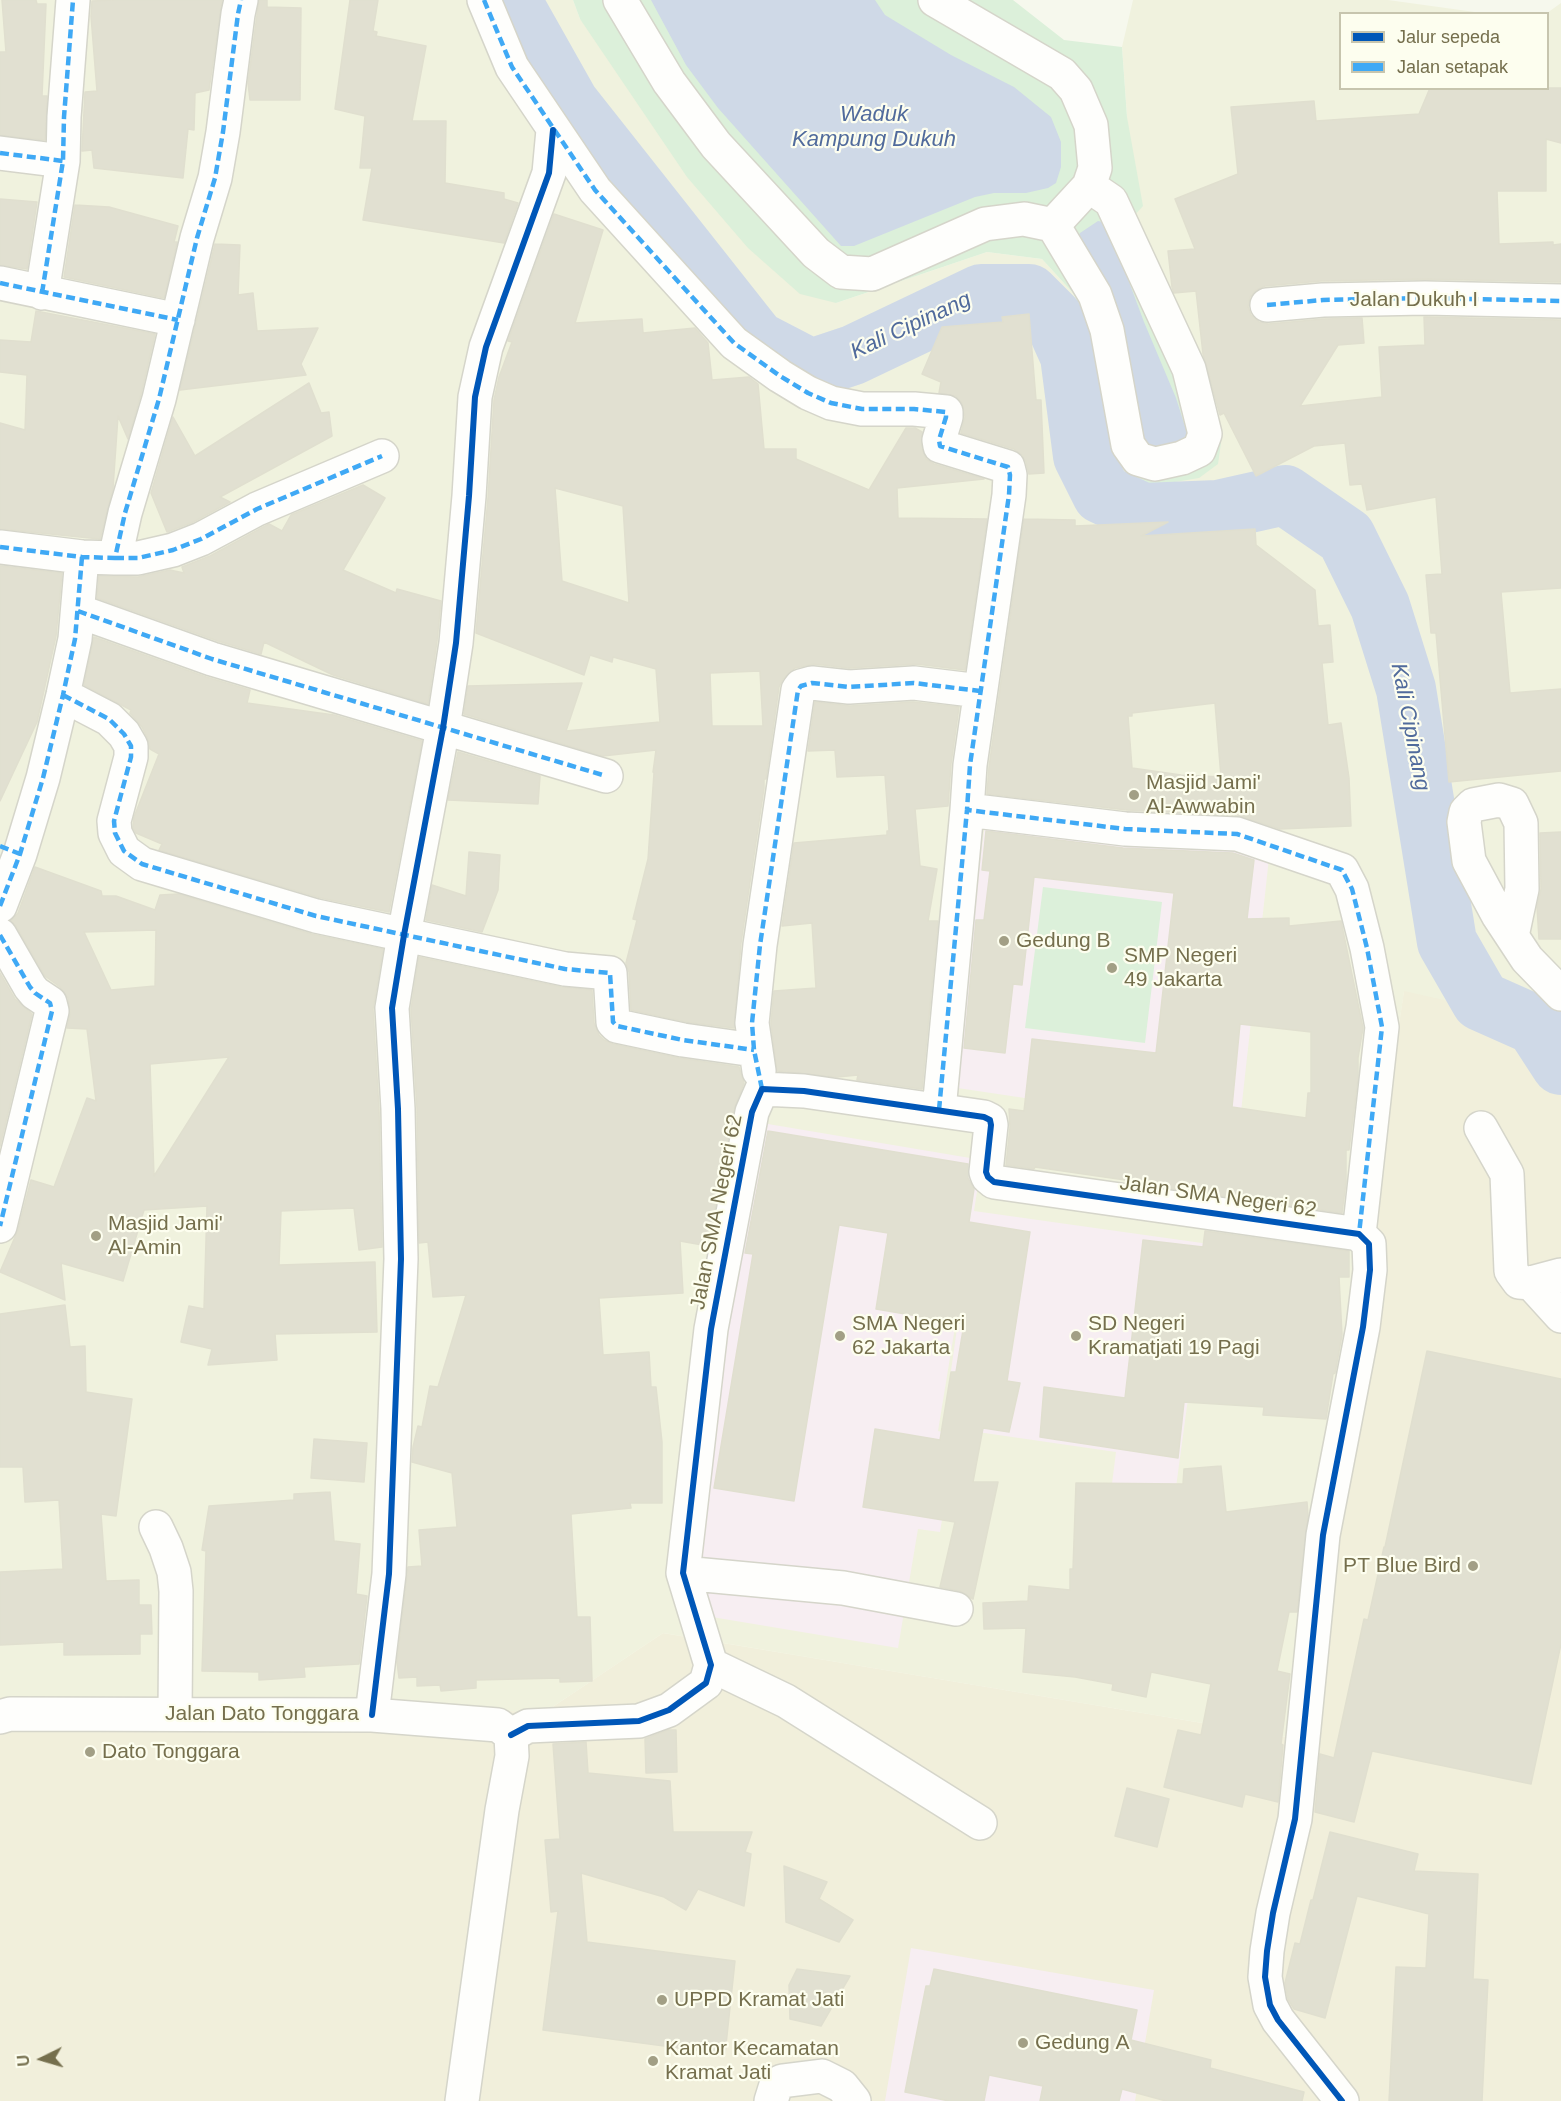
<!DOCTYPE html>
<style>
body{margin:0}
#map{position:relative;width:1561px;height:2101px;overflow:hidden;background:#f6f8ed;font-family:Arial,sans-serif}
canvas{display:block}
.legend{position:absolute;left:1339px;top:12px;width:210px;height:78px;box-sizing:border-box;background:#fdfeef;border:2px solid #c7c5ae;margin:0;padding:8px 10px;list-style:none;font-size:18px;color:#756f4d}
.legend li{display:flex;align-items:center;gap:12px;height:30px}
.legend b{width:30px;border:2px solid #c7c5ae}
.north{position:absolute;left:12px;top:2029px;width:60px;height:60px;-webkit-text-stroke:4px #fdfeef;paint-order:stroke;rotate:265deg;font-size:16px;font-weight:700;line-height:24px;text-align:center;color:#756f4d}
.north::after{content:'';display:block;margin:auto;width:21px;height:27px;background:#756f4d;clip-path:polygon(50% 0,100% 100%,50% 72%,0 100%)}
</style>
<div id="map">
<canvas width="1561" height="2101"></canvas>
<ul class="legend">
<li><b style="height:8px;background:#0057b8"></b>Jalur sepeda</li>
<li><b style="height:8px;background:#3fa9f5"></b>Jalan setapak</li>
</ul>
<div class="north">U</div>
</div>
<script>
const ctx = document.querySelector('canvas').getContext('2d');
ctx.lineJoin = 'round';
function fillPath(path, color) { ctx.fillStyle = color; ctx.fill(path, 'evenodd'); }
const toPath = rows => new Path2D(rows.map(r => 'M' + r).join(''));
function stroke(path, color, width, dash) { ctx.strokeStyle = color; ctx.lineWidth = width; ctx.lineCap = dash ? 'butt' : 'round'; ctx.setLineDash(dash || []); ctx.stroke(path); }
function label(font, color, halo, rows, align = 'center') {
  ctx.font = font + ' Arial,sans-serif'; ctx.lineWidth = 4.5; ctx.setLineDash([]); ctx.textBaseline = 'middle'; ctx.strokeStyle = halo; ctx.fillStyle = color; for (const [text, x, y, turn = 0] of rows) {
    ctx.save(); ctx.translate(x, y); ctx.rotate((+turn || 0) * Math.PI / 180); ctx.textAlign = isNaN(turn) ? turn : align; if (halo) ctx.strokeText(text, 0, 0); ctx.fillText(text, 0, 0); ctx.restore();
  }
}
fillPath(toPath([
 [0,0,573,0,580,19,836,303,987,252,1042,259,1073,293,1089,327,1097,402,1131,218,1127,117,1122,47,1133,0,1388,0,1482,13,1340,14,1340,88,1548,88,1547,13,1561,3,1561,1048,1519,1017,1404,992,1292,1738,663,1633,545,1712,0,1697]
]), '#f0f2de');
fillPath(toPath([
 [1404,991,1519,1017,1561,1048,1561,2101,0,2101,0,1697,545,1712,663,1633,1292,1738]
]), '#f1efdb');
fillPath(toPath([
 [986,816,1270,849,1239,1130,951,1087],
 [762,1123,982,1160,974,1211,1209,1244,1171,1524,1108,1516,1116,1452,943,1427,972,1223,938,1431,956,1435,940,1532,918,1529,898,1648,682,1612],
 [911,1948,1154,1990,1135,2101,885,2101]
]), '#f7eef2');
fillPath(toPath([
 [573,0,1013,0,1064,40,1122,47,1127,117,1143,206,1131,219,1179,322,1221,443,1218,464,1199,478,1157,485,1127,478,1097,402,1089,327,1073,293,1042,259,987,252,836,303,800,294,748,248,687,177,580,19],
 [1043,887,1162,902,1145,1043,1025,1028]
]), '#dcf0da');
fillPath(toPath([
 [651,0,875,0,885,15,951,55,1014,87,1051,117,1061,142,1061,167,1056,183,1048,188,1026,193,994,193,975,197,854,246,841,246,718,108,686,65],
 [1098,221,1107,223,1144,322,1176,398,1187,433,1185,445,1142,451,1076,244,1080,233]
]), '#cfd9e7');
stroke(toPath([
 [511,0,569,103,757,341,811,369,853,355,981,294,1029,294,1053,318,1070,356,1083,456,1102,494,1143,513,1218,510,1285,495,1346,537,1380,606,1406,689,1447,942,1481,1001,1535,1025,1561,1065]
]), '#cfd9e7', 60);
const building = toPath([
 [2,0,36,0,37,4,46,4,42,96,47,96,45,140,0,135,0,52,6,52,2,0],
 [114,0,222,0,209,90,195,93,194,130,188,129,183,178,94,168,92,150,82,151,85,92,97,91,91,16,92,1,114,0],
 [259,0,267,0,267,7,301,8,300,100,250,100,248,83,259,0],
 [350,0,378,0,373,31,377,32,376,36,426,46,412,121,446,121,445,183,504,193,504,199,518,203,504,243,363,220,372,168,360,168,365,116,335,109,350,0],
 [1430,88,1561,88,1561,143,1546,139,1546,191,1497,191,1499,244,1553,242,1553,245,1561,244,1561,282,1425,279,1321,281,1265,286,1256,290,1250,297,1248,307,1251,315,1259,322,1268,324,1324,319,1362,318,1364,343,1338,345,1300,406,1382,397,1379,347,1425,345,1424,317,1561,320,1561,588,1501,592,1510,693,1561,689,1561,771,1449,782,1436,633,1431,633,1426,575,1442,574,1436,497,1367,510,1362,484,1350,485,1345,443,1314,446,1256,476,1224,413,1220,415,1203,354,1196,291,1174,293,1172,287,1168,251,1195,249,1175,199,1238,174,1231,107,1314,101,1316,121,1419,114,1430,88],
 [0,199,37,202,27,269,0,265,0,199],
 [75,205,109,207,178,226,174,242,177,242,164,298,64,277,75,205],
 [554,214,603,230,575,323,642,319,643,333,695,328,708,343,712,380,749,377,758,384,764,449,796,449,796,459,869,490,906,428,915,428,922,432,922,449,926,459,934,464,984,479,897,488,898,518,987,519,965,670,916,664,849,668,814,664,795,668,783,679,779,687,766,779,764,779,764,788,741,943,734,1028,686,1022,631,1010,629,972,626,963,637,920,633,919,648,859,654,773,653,772,656,750,603,756,464,714,468,686,582,683,566,731,660,722,656,669,613,657,612,662,590,655,584,675,476,633,488,498,494,400,499,377,512,342,508,341,554,214],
 [555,488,623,506,629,603,562,581,555,488],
 [760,671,763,726,712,726,710,673,760,671],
 [215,244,240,245,238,295,253,293,257,331,318,328,301,364,306,375,180,390,215,244],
 [36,311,155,334,141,394,128,439,118,416,113,488,100,539,0,529,0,423,25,430,27,375,0,372,0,340,31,342,36,311],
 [1029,314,1036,400,1041,400,1044,473,1029,474,1026,462,1022,455,1014,449,961,433,965,417,962,403,956,396,939,393,941,382,922,374,942,327,1003,322,1002,317,1029,314],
 [309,383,321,413,329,412,332,436,220,497,230,502,193,522,167,532,151,493,173,417,195,456,309,383],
 [363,485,385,498,343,570,396,593,397,589,441,601,437,641,428,704,333,675,264,642,261,654,218,641,97,598,99,576,138,577,170,570,184,573,182,567,210,556,269,524,282,531,291,515,363,485],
 [1024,519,1075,520,1075,526,1168,522,1141,536,1255,529,1256,545,1315,590,1318,626,1330,625,1333,662,1322,663,1328,725,1341,723,1349,778,1351,826,1280,829,1238,815,1127,810,987,794,989,767,1024,519],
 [1215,703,1221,777,1181,775,1132,768,1128,716,1132,716,1132,713,1215,703],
 [0,566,62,573,56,636,37,722,0,801,0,566],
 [94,637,206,677,250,690,247,703,334,715,422,741,389,912,321,898,159,850,162,844,136,833,133,828,134,817,159,754,150,749,147,737,142,727,130,713,131,710,84,685,94,637],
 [815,702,850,706,913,702,959,707,951,764,948,806,915,809,920,866,937,869,928,921,938,921,922,1089,857,1080,858,1075,837,1077,777,1071,771,1023,774,991,816,988,812,923,782,926,794,843,887,835,887,831,889,831,885,775,837,777,835,750,808,751,815,702],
 [458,752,540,776,538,804,448,800,458,752],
 [986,831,1123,848,1233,853,1254,860,1247,919,1289,918,1289,926,1341,921,1363,1028,1358,1058,1358,1077,1349,1150,1346,1150,1346,1182,1342,1213,1139,1184,1139,1182,1035,1167,1034,1169,1006,1165,1010,1127,1009,1109,1024,1111,1032,1039,1156,1053,1174,893,1034,877,1022,985,1013,984,1005,1053,964,1048,976,920,984,920,990,871,982,870,986,831],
 [1240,1024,1311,1032,1311,1093,1308,1093,1306,1118,1232,1107,1240,1024],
 [1561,832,1561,939,1539,939,1537,907,1541,889,1540,833,1561,832],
 [469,852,500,855,498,890,482,932,426,920,432,885,466,896,469,852],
 [35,867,101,891,102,896,116,896,155,910,160,895,178,894,311,934,383,949,373,1009,379,1110,382,1247,359,1250,354,1208,281,1211,279,1265,375,1262,377,1332,275,1334,277,1360,208,1365,212,1349,181,1342,189,1306,204,1309,207,1206,144,1210,123,1281,61,1263,65,1300,0,1272,18,1230,31,1180,54,1187,87,1098,96,1101,87,1029,67,1028,70,1015,68,998,60,987,45,976,16,926,11,921,18,913,35,867],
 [156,930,155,986,111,990,84,932,156,930],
 [229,1057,154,1176,150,1064,229,1057],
 [419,957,561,987,592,990,594,1023,599,1035,604,1040,613,1044,679,1058,739,1067,744,1083,734,1109,708,1246,680,1241,683,1293,599,1298,603,1355,649,1352,651,1387,656,1387,662,1442,662,1503,630,1503,631,1508,571,1514,577,1617,590,1617,592,1681,560,1682,560,1678,476,1680,476,1688,441,1691,440,1685,417,1686,417,1677,399,1678,397,1662,408,1567,422,1566,419,1530,457,1527,452,1473,412,1462,413,1447,418,1426,422,1427,430,1386,438,1387,466,1295,433,1297,428,1242,419,1243,417,1109,411,1009,419,957],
 [0,973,15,999,32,1014,0,1146,0,973],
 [768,1131,968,1164,968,1178,974,1189,969,1222,1030,1232,1007,1381,1020,1383,1009,1432,983,1428,973,1482,998,1482,973,1599,960,1591,940,1587,955,1522,863,1507,875,1429,940,1440,951,1372,956,1372,964,1324,876,1309,888,1233,839,1225,794,1501,714,1488,753,1254,745,1253,768,1131],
 [1205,1231,1349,1251,1349,1277,1339,1277,1342,1335,1335,1373,1333,1374,1326,1419,1263,1415,1264,1407,1184,1402,1178,1458,1040,1437,1044,1387,1125,1398,1143,1240,1203,1247,1205,1231],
 [65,1305,70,1347,85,1346,86,1392,132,1399,116,1516,101,1514,106,1581,139,1580,139,1605,151,1605,152,1634,140,1634,140,1654,64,1655,64,1642,0,1645,0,1572,63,1569,59,1500,25,1502,23,1467,0,1467,0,1314,65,1305],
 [1427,1351,1561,1379,1561,1644,1531,1784,1372,1751,1354,1822,1315,1812,1320,1754,1334,1758,1364,1619,1368,1620,1384,1547,1385,1547,1427,1351],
 [314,1439,367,1443,364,1482,311,1478,314,1439],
 [1221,1466,1226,1512,1307,1502,1308,1516,1297,1612,1289,1612,1277,1671,1290,1674,1281,1744,1283,1745,1278,1802,1245,1794,1242,1807,1164,1787,1178,1730,1201,1735,1211,1684,1151,1672,1146,1697,1112,1690,1113,1684,1075,1677,1023,1672,1026,1628,984,1629,983,1603,1028,1601,1029,1586,1070,1590,1070,1569,1073,1569,1076,1483,1183,1484,1184,1469,1221,1466],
 [330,1492,334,1541,360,1544,356,1594,367,1596,359,1664,304,1667,305,1677,259,1680,259,1672,202,1671,206,1551,202,1550,209,1506,294,1500,294,1494,330,1492],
 [668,1730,676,1730,677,1772,646,1773,645,1739,668,1730],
 [586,1742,588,1773,670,1781,673,1832,752,1832,745,1852,751,1854,744,1906,698,1889,686,1910,664,1897,581,1873,587,1942,735,1961,725,2054,543,2030,558,1911,551,1912,545,1840,560,1839,553,1744,586,1742],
 [1127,1788,1169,1799,1157,1847,1115,1836,1127,1788],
 [1330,1832,1418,1854,1414,1871,1478,1874,1473,1979,1488,1980,1482,2101,1389,2101,1396,1967,1426,1968,1429,1914,1357,1896,1325,2018,1294,2009,1288,1999,1285,1983,1295,1943,1300,1944,1311,1900,1313,1900,1330,1832],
 [784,1866,827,1882,819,1899,853,1920,839,1942,786,1922,784,1866],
 [797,1969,850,1976,821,2026,790,2019,789,1985,797,1969],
 [934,1969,1137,2010,1131,2040,1211,2060,1210,2068,1304,2092,1302,2101,1166,2101,1122,2089,1119,2101,1040,2101,1043,2086,989,2075,984,2101,949,2101,905,2092,926,1986,930,1986,934,1969]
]);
fillPath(building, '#e1e0d1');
stroke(building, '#e0dfcf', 1.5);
const minor = toPath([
 [484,0,512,67,595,190,734,343,780,376,808,393,831,403,862,409,914,409,946,412,946,417,939,440,940,446,1008,467,1010,475,1009,495,970,765,967,810],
 [620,0,669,82,716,145,816,253,841,272,872,274,985,224,1024,219,1053,225,1089,186,1095,168,1091,125,1076,90,1062,74,935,0],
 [0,153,63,161],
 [1053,225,1095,295,1107,330,1128,445,1138,459,1155,464,1182,458,1199,450,1205,434,1189,369,1111,201,1089,186],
 [0,283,178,320],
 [42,293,63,161,64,117,73,0],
 [1267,305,1323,300,1425,298,1561,301],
 [0,547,82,557,115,558,125,513,159,399,197,238,215,178,223,132,238,14,241,0],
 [115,558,138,558,173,550,201,539,257,509,382,456],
 [78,611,212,659,606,776],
 [63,695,109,719,124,734,131,746,131,757,114,821,115,833,124,851,142,864,316,916,565,969,610,973,613,1022,617,1026,683,1040,754,1050],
 [0,906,20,854,43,778,63,695,75,639,82,557],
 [0,935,30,987,35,993,50,1003,52,1011,0,1226],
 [1512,936,1522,889,1521,823,1512,804,1499,800,1473,805,1466,812,1464,822,1469,861,1498,915,1527,959,1561,994],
 [759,1071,752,1023,760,945,798,690,801,686,812,683,849,687,914,683,980,691],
 [939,1110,967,810,1125,829,1237,834,1342,870,1352,889,1367,948,1382,1027,1359,1234],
 [1481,1128,1507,1174,1511,1271,1519,1282,1531,1283,1561,1275],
 [1531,1283,1561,1316],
 [156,1527,166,1548,174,1572,176,1591,175,1714],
 [683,1573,843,1588,956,1609],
 [711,1665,786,1701,980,1823],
 [372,1715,389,1574,401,1259,398,1109,392,1008,404,935,443,728,456,643,469,496,475,397,486,347,549,173,553,130],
 [0,1717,10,1714,372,1715,498,1725,511,1735,512,1756,502,1810,462,2101],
 [511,1735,528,1726,639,1721,669,1710,706,1683,711,1665,683,1573,711,1329,752,1112,762,1089,804,1091,984,1117,990,1120,991,1125,986,1172,988,1177,994,1182,1359,1234,1369,1244,1370,1270,1363,1327,1323,1535,1295,1819,1273,1913,1267,1951,1265,1977,1270,2005,1278,2020,1342,2101],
 [771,2101,776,2085,782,2081,822,2076,842,2086,854,2101]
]);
stroke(minor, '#d5d5ca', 36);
stroke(minor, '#fefefc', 33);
stroke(toPath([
 [484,0,512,67,595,190,734,343,780,376,808,393,831,403,862,409,914,409,946,412,946,417,939,440,940,446,1008,467,1010,475,1009,495,970,765,967,810],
 [0,153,63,161],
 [0,283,178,320],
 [42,293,63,161,64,117,73,0],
 [1267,305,1323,300,1425,298,1561,301],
 [0,547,82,557,115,558,125,513,159,399,197,238,215,178,223,132,238,14,241,0],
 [115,558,138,558,173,550,201,539,257,509,382,456],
 [78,611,212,659,606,776],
 [63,695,109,719,124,734,131,746,131,757,114,821,115,833,124,851,142,864,316,916,565,969,610,973,613,1022,617,1026,683,1040,754,1050],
 [0,846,20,854],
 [0,906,20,854,43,778,63,695,75,639,82,557],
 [0,935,30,987,35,993,50,1003,52,1011,0,1226],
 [762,1089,754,1050,752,1023,760,945,798,690,801,686,812,683,849,687,914,683,980,691],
 [939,1110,967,810,1125,829,1237,834,1342,870,1352,889,1367,948,1382,1027,1359,1234]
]), '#3fa9f5', 4.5, [9, 4.5]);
stroke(toPath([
 [372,1715,389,1574,401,1259,398,1109,392,1008,404,935,443,728,456,643,469,496,475,397,486,347,549,173,553,130],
 [511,1735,528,1726,639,1721,669,1710,706,1683,711,1665,683,1573,711,1329,752,1112,762,1089,804,1091,984,1117,990,1120,991,1125,986,1172,988,1177,994,1182,1359,1234,1369,1244,1370,1270,1363,1327,1323,1535,1295,1819,1273,1913,1267,1951,1265,1977,1270,2005,1278,2020,1342,2101]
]), '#0057b8', 6);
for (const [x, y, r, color] of [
 [1134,795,6,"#a29f85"],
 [1004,941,6,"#a29f85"],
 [1112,968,6,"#a29f85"],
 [96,1236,6,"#a29f85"],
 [840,1336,6,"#a29f85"],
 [1076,1336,6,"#a29f85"],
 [1473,1566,6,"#a29f85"],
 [90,1752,6,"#a29f85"],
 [662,2000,6,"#a29f85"],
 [1023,2043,6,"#a29f85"],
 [653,2061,6,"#a29f85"]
]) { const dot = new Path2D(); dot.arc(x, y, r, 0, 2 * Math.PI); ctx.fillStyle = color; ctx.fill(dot); stroke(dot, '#fdfeef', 2); }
label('21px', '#756f4d', '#fdfeef', [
 ["Jalan Dukuh I",1414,300],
 ["Jalan SMA Negeri 62",1218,1197,8],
 ["Jalan SMA Negeri 62",717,1212,-79],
 ["Jalan Dato Tonggara",262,1714]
]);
label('21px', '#756f4d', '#fdfeef', [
 ["Masjid Jami'",1146,783],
 ["Al-Awwabin",1146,807],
 ["Gedung B",1016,941],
 ["SMP Negeri",1124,956],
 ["49 Jakarta",1124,980],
 ["Masjid Jami'",108,1224],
 ["Al-Amin",108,1248],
 ["SMA Negeri",852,1324],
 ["62 Jakarta",852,1348],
 ["SD Negeri",1088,1324],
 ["Kramatjati 19 Pagi",1088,1348],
 ["PT Blue Bird",1461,1566,"right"],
 ["Dato Tonggara",102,1752],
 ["UPPD Kramat Jati",674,2000],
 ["Gedung A",1035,2043],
 ["Kantor Kecamatan",665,2049],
 ["Kramat Jati",665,2073]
], 'left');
label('italic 22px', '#516b9c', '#fdfeef', [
 ["Waduk",874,115],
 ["Kampung Dukuh",874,140],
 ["Kali Cipinang",911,326,-25],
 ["Kali Cipinang",1410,727,79]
]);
</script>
